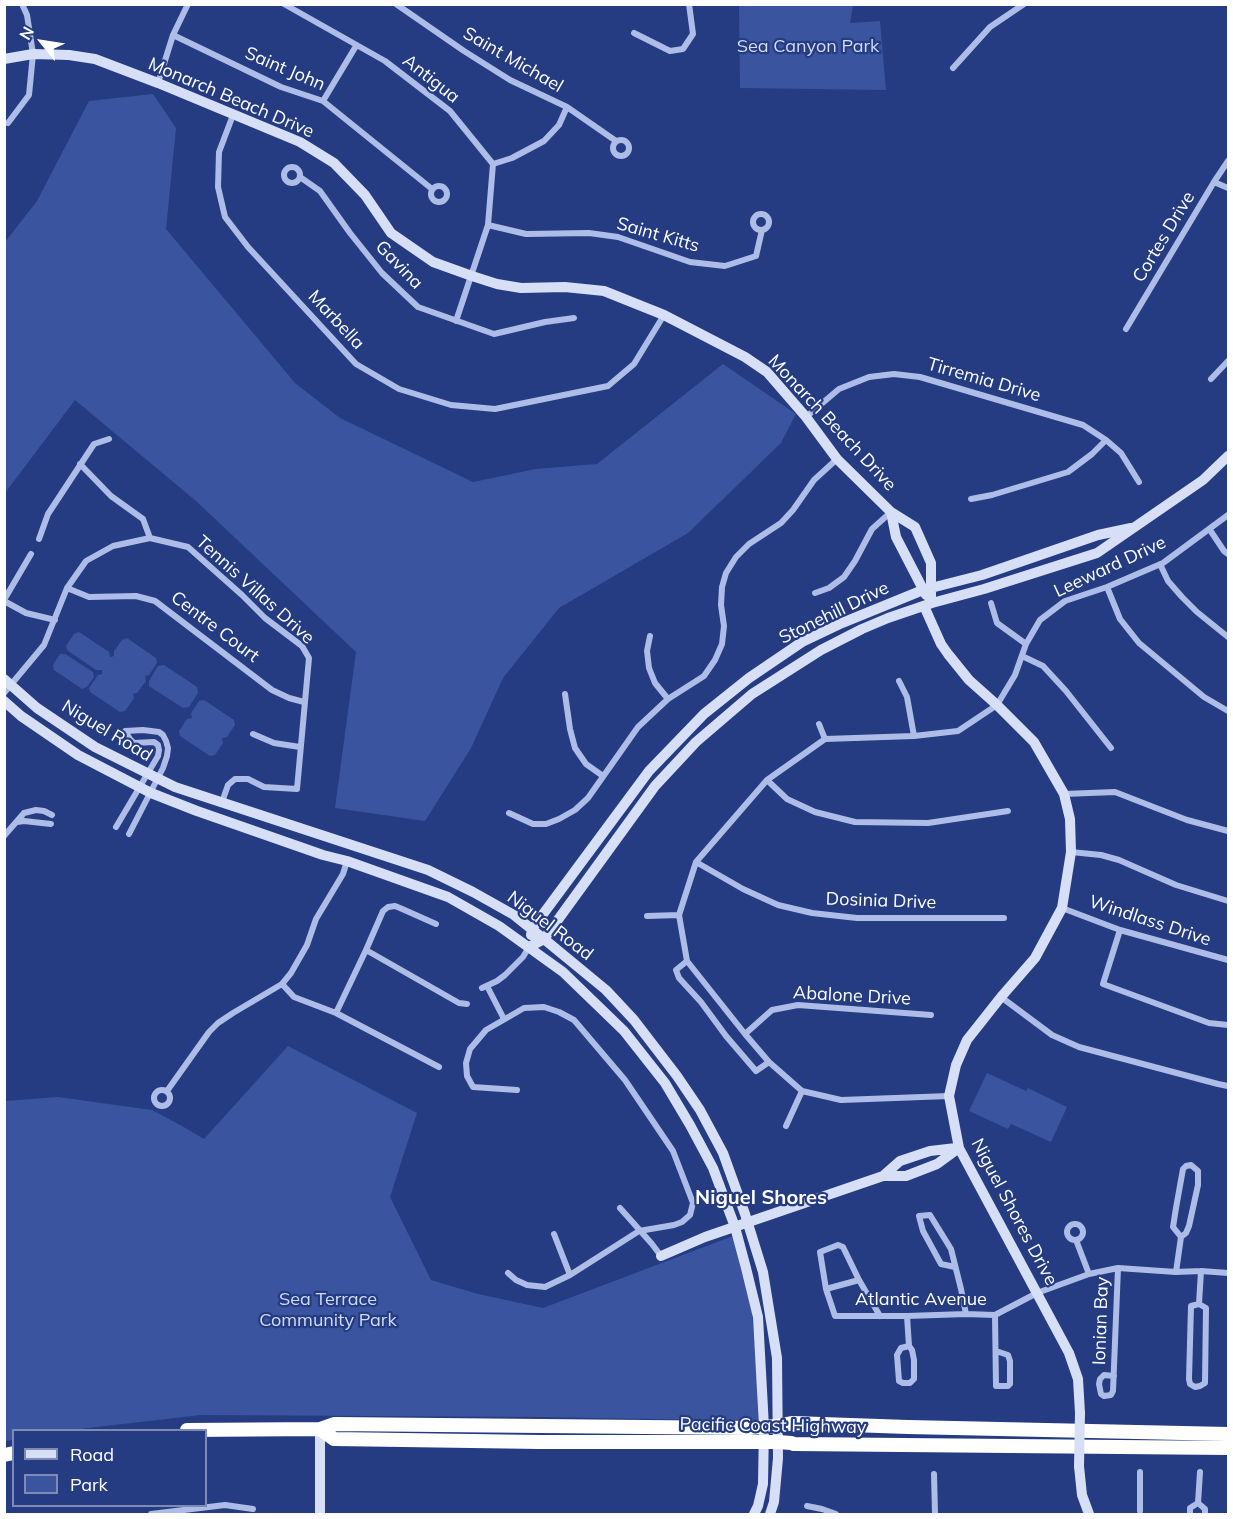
<!DOCTYPE html>
<style>
body{margin:0}
#map{position:relative;width:1233px;height:1519px;overflow:hidden;background:#253c82;font-family:Mulish,sans-serif}
canvas{display:block}
.frame{position:absolute;inset:0;border:6px solid #fff;pointer-events:none}
.legend{position:absolute;left:12px;top:1429px;width:195px;height:78px;box-sizing:border-box;background:#253c82;border:2px solid #7c8ab4;margin:0;padding:8px 10px;list-style:none;font-size:18px;color:#fff}
.legend li{display:flex;align-items:center;gap:12px;height:30px}
.legend b{width:30px;border:2px solid #7c8ab4}
.north{position:absolute;left:12px;top:12px;width:60px;height:60px;-webkit-text-stroke:4px #253c82;paint-order:stroke;rotate:300deg;font-size:16px;font-weight:700;line-height:24px;text-align:center;color:#fff}
.north::after{content:'';display:block;margin:auto;width:21px;height:27px;background:#fff;clip-path:polygon(50% 0,100% 100%,50% 72%,0 100%)}
</style>
<div id="map">
<canvas width="1233" height="1519"></canvas>
<div class="frame"></div>
<ul class="legend">
<li><b style="height:8px;background:#d7dff6"></b>Road</li>
<li><b style="height:16px;background:#3a54a0"></b>Park</li>
</ul>
<div class="north">N</div>
</div>
<script>
const ctx = document.querySelector('canvas').getContext('2d');
ctx.lineJoin = 'round';
function fillPath(path, color) { ctx.fillStyle = color; ctx.fill(path, 'evenodd'); }
const toPath = rows => new Path2D(rows.map(r => 'M' + r).join(''));
function stroke(path, color, width, dash) { ctx.strokeStyle = color; ctx.lineWidth = width; ctx.lineCap = dash ? 'butt' : 'round'; ctx.setLineDash(dash || []); ctx.stroke(path); }
function label(font, color, halo, rows, align = 'center') {
  ctx.font = font + ' Mulish,sans-serif'; ctx.lineWidth = 4.5; ctx.setLineDash([]); ctx.textBaseline = 'middle'; ctx.strokeStyle = halo; ctx.fillStyle = color; for (const [text, x, y, turn = 0] of rows) {
    ctx.save(); ctx.translate(x, y); ctx.rotate((+turn || 0) * Math.PI / 180); ctx.textAlign = isNaN(turn) ? turn : align; if (halo) ctx.strokeText(text, 0, 0); ctx.fillText(text, 0, 0); ctx.restore();
  }
}
fillPath(toPath([
 [739,5,853,5,850,23,880,21,886,90,740,88],
 [153,94,176,128,166,229,295,383,340,418,473,482,536,469,597,464,723,364,796,414,781,443,688,533,559,608,503,678,471,748,425,821,335,808,356,652,196,501,75,400,5,493,5,242,37,201,89,101],
 [79,632,109,652,110,657,114,656,114,651,122,640,127,638,156,658,157,663,149,675,145,676,146,681,137,693,133,694,134,698,125,711,120,712,90,692,89,688,98,675,102,674,102,670,96,670,67,650,66,646,74,634],
 [60,654,65,654,93,672,94,677,87,687,82,689,54,670,53,665],
 [164,665,197,687,198,693,189,707,183,708,149,686,149,681,158,666],
 [204,700,234,720,235,725,227,737,222,738,223,743,215,755,210,756,180,736,179,731,187,719,192,718,191,713,199,701],
 [288,1046,417,1113,390,1197,431,1280,478,1294,543,1308,733,1236,751,1300,757,1370,758,1421,540,1417,201,1415,71,1430,14,1430,13,1440,5,1441,5,1101,58,1097,152,1110,182,1126,204,1139],
 [987,1073,1026,1091,1028,1088,1067,1107,1051,1142,1011,1124,1008,1129,969,1111]
]), '#3a54a0');
stroke(toPath([
 [284,4,385,61,450,111,493,164,488,225,456,321],
 [396,4,464,51,510,80,567,107,616,141],
 [634,33,670,51,683,49,693,34,689,4],
 [173,35,281,87,323,101,432,189],
 [953,68,990,27,1024,4],
 [158,83,173,35,188,4],
 [323,101,356,46],
 [233,115,219,152,218,187,225,217,248,247,356,364,399,389,451,405,495,409,608,386,634,364,664,315],
 [8,123,29,95,33,54,27,15,22,4],
 '613 148a8 8 0 1 1 16 0a8 8 0 1 1-16 0Z',
 [493,164,512,158,544,141,559,125,567,107],
 '284 175a8 8 0 1 1 16 0a8 8 0 1 1-16 0Z',
 [300,177,320,191,350,233,382,273,418,307,494,334,545,322,574,318],
 [1214,182,1228,188],
 '431 194a8 8 0 1 1 16 0a8 8 0 1 1-16 0Z',
 '753 222a8 8 0 1 1 16 0a8 8 0 1 1-16 0Z',
 [488,225,526,234,589,233,618,237,690,262,725,266,756,256,762,230],
 [1126,329,1214,182,1228,161],
 [1211,379,1228,361],
 [806,417,839,389,869,377,894,374,920,377,1083,425,1106,440,1121,453,1139,482],
 [80,464,111,496,143,519,150,538],
 [971,499,992,495,1068,472,1092,454,1106,440],
 [1210,530,1224,551,1228,554],
 [39,539,48,514,94,444,109,439],
 [1160,564,1168,581,1182,597,1197,612,1228,637],
 [1107,587,1120,619,1139,643,1204,697,1228,711],
 [67,588,89,597,136,596,155,601,272,690,289,698,304,702],
 [815,593,829,588,844,577,855,561,872,529,891,512],
 [4,600,31,554],
 [4,601,26,613,55,620],
 [991,603,997,623,1026,644],
 [650,636,647,651,649,668,655,683,668,699],
 [1022,656,1043,666,1066,691,1111,748],
 [899,681,907,697,914,736],
 [4,693,44,645,67,588,86,561,113,546,150,538,188,547,242,595,265,618,302,646,309,658,297,789,264,787,248,779,235,779,228,785,222,802],
 [565,694,570,729,575,748,586,764,603,776],
 [819,724,825,739],
 [253,734,274,743,300,747],
 [767,780,787,799,815,812,855,822,928,823,1008,811],
 [1064,794,1115,792,1187,820,1228,831],
 [509,813,533,824,546,824,559,819,575,810,588,798,638,727,668,699,704,676,715,660,722,644,724,626,721,605,722,587,726,573,736,557,749,544,781,523,793,510,814,480,837,459],
 [17,822,24,821,51,824],
 [116,827,158,756,159,750,158,745,154,742,134,743,130,739,125,731,143,730,159,732,163,735,166,741,168,748,167,756,163,768,129,834],
 [4,836,24,813,36,810,44,811,52,815],
 [1071,852,1101,855,1119,860,1176,885,1228,901],
 [696,862,743,889,778,905,812,913,857,918,1004,918],
 [1062,908,1120,930,1228,960],
 [647,916,679,915],
 [1120,930,1103,984,1209,1023,1228,1025],
 [366,950,383,911,388,907,395,906,400,908,436,924],
 [687,961,676,970,679,978,701,1002,726,1036,756,1071,769,1062],
 [282,984,294,997,336,1013,439,1067],
 [487,986,504,1019],
 [482,988,497,981,505,975,523,957,529,947],
 [1001,997,1052,1035,1079,1047,1218,1084,1228,1086],
 [336,1013,366,950,459,1003,467,1004],
 [745,1034,772,1010,798,1005,931,1015],
 '154 1098a8 8 0 1 1 16 0a8 8 0 1 1-16 0Z',
 [167,1091,209,1032,218,1023,233,1013,282,984,291,973,307,945,316,919,343,874,347,861],
 [949,1096,841,1100,802,1091,769,1062,745,1034,687,961,679,915,696,862,767,780,825,739,914,736,958,731,997,705,1015,675,1026,644,1040,620,1065,601,1107,587,1163,563,1228,515],
 [786,1126,802,1091],
 [620,1208,652,1244,661,1256],
 '1067 1232a8 8 0 1 1 16 0a8 8 0 1 1-16 0Z',
 [554,1234,570,1275],
 [1076,1240,1089,1274],
 [955,1267,941,1264,923,1231,919,1216,930,1215,951,1249,961,1289,966,1314],
 [1176,1272,1181,1237,1173,1227,1176,1208,1183,1169,1186,1166,1191,1165,1198,1171,1198,1185,1189,1226,1186,1233,1181,1237],
 [508,1273,516,1280,527,1285,545,1287,570,1275,639,1231,674,1225,682,1222,690,1215,693,1203,673,1151,625,1080,574,1020,559,1012,544,1007,524,1008,486,1030,470,1049,466,1063,467,1076,473,1087,517,1090],
 [826,1289,859,1280],
 [1199,1304,1206,1308,1205,1383,1200,1386,1195,1387,1190,1384,1189,1379,1191,1306,1199,1304,1201,1271],
 [995,1315,996,1386,1008,1386,1010,1384,1010,1361,1008,1355,996,1351],
 [880,1316,859,1280,843,1247,838,1245,820,1252,826,1289,835,1316,907,1316,966,1314,995,1315,1037,1293,1089,1274,1118,1268,1176,1272,1201,1271,1228,1273],
 [907,1316,909,1346,901,1348,897,1355,899,1381,903,1383,910,1383,914,1379,914,1360,912,1350,909,1346],
 [1114,1376,1104,1375,1100,1379,1099,1384,1101,1394,1104,1396,1111,1395,1113,1391,1118,1268],
 [934,1474,935,1514],
 [1198,1503,1200,1472],
 [1198,1503,1205,1509,1205,1514],
 [807,1506,822,1509,836,1514],
 [1140,1511,1140,1472],
 [151,1514,225,1505,253,1509],
 [1190,1514,1190,1508,1198,1503]
]), '#aebde7', 6);
stroke(toPath([
 [4,59,33,54,69,55,95,59,158,83,300,142,334,163,365,195,391,233,433,262,472,276,497,284,521,288,565,287,604,291,664,315,745,357,767,372,806,417,837,459,891,512,915,527,931,563,931,603],
 [891,512,896,537,926,595],
 [924,606,941,644,948,654,969,680,997,705,1034,742,1064,794,1070,819,1071,852,1062,908,1035,958,1001,997,967,1040,956,1065,949,1096,959,1148,1069,1353,1078,1379,1080,1413],
 [4,679,37,708,95,747,175,787,428,870,473,892,514,915,544,939,606,990,634,1020,677,1076,700,1110,723,1153,745,1214,763,1272,777,1358,778,1458,774,1502,770,1514],
 [4,701,21,716,78,755,151,793,197,811,323,855,347,861,448,897,499,926,563,972,624,1031,665,1083,690,1125,713,1168,735,1227,746,1268,758,1317,764,1427,763,1484,758,1506,754,1514],
 [531,935,532,929,649,771,704,714,749,678,802,642,842,623,923,590,982,575,1098,535,1131,528],
 [529,947,544,939,655,786,696,742,752,694,821,650,862,629,888,618,932,603,984,589,1097,553,1203,480,1228,456],
 [883,1176,900,1161,930,1151,956,1148],
 [661,1256,705,1237,883,1176,906,1176,937,1164,959,1148],
 [320,1429,320,1514],
 [1079,1466,1082,1495,1089,1514]
]), '#d7dff6', 10);
stroke(toPath([
 [320,1429,334,1439,540,1442,778,1442,791,1443,794,1444,1228,1448],
 [187,1430,320,1429,334,1424,749,1428,777,1426,793,1423,908,1427,1228,1434],
 [4,1455,14,1453]
]), '#fff', 14);
stroke(toPath([
 [1079,1466,1080,1413]
]), '#d7dff6', 10);
label('18px', '#d1dbf6', '#253c82', [
 ["Sea Canyon Park",808,47],
 ["Sea Terrace",328,1300],
 ["Community Park",328,1321]
]);
label('18px', '#fff', '#253c82', [
 ["Saint Michael",513,60,30],
 ["Saint John",285,69,23],
 ["Antigua",431,79,38],
 ["Monarch Beach Drive",231,98,23],
 ["Saint Kitts",658,235,16],
 ["Cortes Drive",1164,237,-59],
 ["Gavina",399,265,46],
 ["Marbella",336,320,47],
 ["Tirremia Drive",984,380,16],
 ["Monarch Beach Drive",832,423,47],
 ["Leeward Drive",1110,567,-25],
 ["Tennis Villas Drive",255,590,42],
 ["Stonehill Drive",834,613,-26],
 ["Centre Court",215,627,37],
 ["Niguel Road",107,731,31],
 ["Dosinia Drive",881,901,2],
 ["Windlass Drive",1150,921,18],
 ["Niguel Road",550,926,37],
 ["Abalone Drive",852,996,3],
 ["Niguel Shores Drive",1014,1212,62],
 ["Atlantic Avenue",921,1300],
 ["Ionian Bay",1101,1321,-88],
 ["Pacific Coast Highway",773,1426,1]
]);
label('bold 20px', '#fff', '#253c82', [
 ["Niguel Shores",761,1198]
]);
</script>
